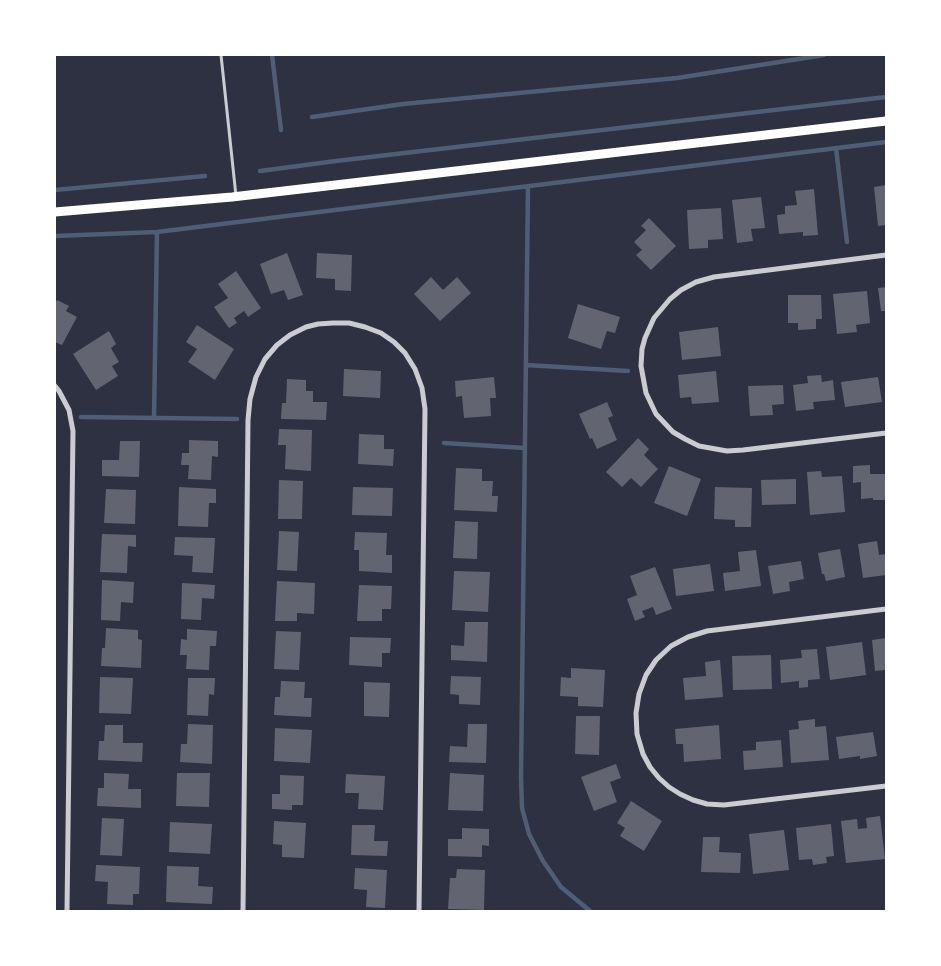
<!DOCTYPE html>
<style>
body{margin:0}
#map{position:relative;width:941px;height:966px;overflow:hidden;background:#2d3142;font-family:Figtree,sans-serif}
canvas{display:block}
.frame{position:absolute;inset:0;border:56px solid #fff;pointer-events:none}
</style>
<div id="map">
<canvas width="941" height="966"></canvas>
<div class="frame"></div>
</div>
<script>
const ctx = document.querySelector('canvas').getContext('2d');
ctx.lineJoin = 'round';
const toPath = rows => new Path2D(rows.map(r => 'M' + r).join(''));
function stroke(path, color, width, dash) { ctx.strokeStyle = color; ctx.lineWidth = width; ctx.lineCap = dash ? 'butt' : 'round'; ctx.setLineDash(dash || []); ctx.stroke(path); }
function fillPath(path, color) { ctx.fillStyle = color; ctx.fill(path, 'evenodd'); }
stroke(toPath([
 [272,55,281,130],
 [312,117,403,104,677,78,824,55],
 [836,148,847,242],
 [260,171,336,161,886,97],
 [528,186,521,777,522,808,529,834,543,861,561,887,590,911],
 [55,190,205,176],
 [55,236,157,232,886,142],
 [526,365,628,371],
 [81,417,237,419],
 [154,418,157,232],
 [444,443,525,448]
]), '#4f5d75', 4.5);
fillPath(toPath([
 [886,185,886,225,878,226,874,187],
 [814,189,818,235,803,236,803,232,779,234,777,215,785,214,785,206,797,205,795,191],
 [761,197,765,228,751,229,753,241,737,243,732,200],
 [721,208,723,239,708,240,708,248,689,249,687,210],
 [649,218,676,246,651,270,636,255,642,250,634,242,646,230,641,226],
 [287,253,303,295,288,300,284,290,271,294,260,264],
 [317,253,352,255,351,291,335,290,335,279,316,278],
 [236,271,261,308,248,317,244,311,234,318,237,323,229,328,214,307,228,298,218,284],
 [431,277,443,290,457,277,471,293,440,321,414,294],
 [886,287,886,311,881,311,878,288],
 [867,291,870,323,856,325,857,332,837,334,833,294],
 [788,295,821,295,822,319,816,319,816,329,798,330,798,323,788,323],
 [57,300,69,306,66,311,77,317,62,345,55,342,55,303],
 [578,304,620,317,615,333,607,331,601,349,568,338],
 [197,325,234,349,215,380,188,362,197,349,186,342],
 [718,327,721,356,682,360,679,332],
 [109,331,116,344,111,348,119,362,112,366,118,376,96,390,73,354],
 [344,369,381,371,380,398,343,396],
 [716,371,719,402,692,404,691,397,680,398,678,375],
 [821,375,822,382,833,380,835,400,813,402,814,409,796,411,793,385,808,383,807,376],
 [494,377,496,398,490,398,491,416,464,418,462,396,456,397,455,381],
 [878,377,882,402,845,407,841,382],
 [287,379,306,380,306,391,313,391,313,402,327,402,326,420,281,419,282,403,286,403],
 [783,385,784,404,772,405,773,415,750,416,748,386],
 [607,402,613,416,608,418,617,440,597,449,592,438,590,439,579,414],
 [279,429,312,430,311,471,285,469,286,445,278,445],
 [359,434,384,435,384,449,394,449,393,466,358,464],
 [638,438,649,449,644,455,658,469,641,487,631,478,622,487,606,472],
 [189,440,218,441,218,457,212,456,211,480,188,479,189,465,181,465,182,453,189,453],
 [120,441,140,441,139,477,102,476,102,460,119,460],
 [870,465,870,474,886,474,886,500,873,500,873,498,861,499,861,482,853,483,853,466],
 [669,466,701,479,687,516,654,503],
 [456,468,482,469,482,481,493,481,492,496,498,496,497,512,454,510],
 [821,471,822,477,842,476,845,512,810,515,807,472],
 [796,479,796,504,762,505,761,480],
 [279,480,303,481,302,519,278,519],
 [179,487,216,489,216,503,209,503,208,527,178,526],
 [353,487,393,488,392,516,352,515],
 [715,487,752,488,751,527,735,527,735,520,714,519],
 [106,489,136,490,135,524,104,523],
 [455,521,478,522,477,559,453,558],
 [279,531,299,532,297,571,277,570],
 [355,532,387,533,386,555,392,555,392,573,359,571,359,550,354,550],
 [102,534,136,535,136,547,128,546,127,573,100,572],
 [175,537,215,538,213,573,192,572,193,556,174,555],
 [877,541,879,555,886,554,886,575,863,578,858,544],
 [840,549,845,577,826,581,824,574,822,574,818,553],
 [756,550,761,586,725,591,723,573,740,571,738,552],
 [801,561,804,579,789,582,790,591,773,594,768,566],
 [710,564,714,591,676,596,673,569],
 [655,567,672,609,656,615,653,607,642,611,645,617,635,621,627,599,637,595,630,576],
 [454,571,490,572,488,612,452,610],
 [102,580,134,582,133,603,121,602,120,621,101,620],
 [277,581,315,583,314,614,297,613,297,621,275,621],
 [182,583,215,585,214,599,202,598,201,620,181,619],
 [359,585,392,586,391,609,382,609,382,621,357,621],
 [465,622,488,622,487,662,451,660,451,645,464,646],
 [106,628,138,630,138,639,142,640,141,668,101,666,102,648,105,648],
 [187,629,217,631,216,646,210,646,209,670,186,669,187,655,180,655,181,639,187,640],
 [276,631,301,632,299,670,274,669],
 [350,637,391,638,390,653,382,653,382,667,349,665],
 [886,638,886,670,875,671,872,640],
 [862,642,866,675,830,680,826,647],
 [817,649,820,679,808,680,808,687,799,688,799,681,781,683,780,660,802,658,801,650],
 [771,655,772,689,733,690,732,656],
 [720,660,723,697,685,700,683,678,706,676,705,662],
 [571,668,605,670,603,707,578,706,578,697,560,696,561,677,571,678],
 [451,676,481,677,480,705,459,704,459,695,450,694],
 [100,677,133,678,131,714,99,713],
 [188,678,215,678,214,695,209,694,208,716,187,715],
 [281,681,305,682,304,698,312,698,311,717,274,715,275,697,280,697],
 [364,682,390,683,389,717,364,716],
 [576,716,600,716,599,755,575,754],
 [815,719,815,727,826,726,829,760,791,763,789,730,799,729,798,721],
 [188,724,213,725,212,764,180,762,181,744,187,744],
 [468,724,487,724,486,763,449,762,450,746,467,747],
 [105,725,123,725,123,743,143,743,142,762,98,760,99,741,104,741],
 [719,725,721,759,684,762,683,744,676,744,675,729],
 [275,728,312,730,310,763,274,761],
 [873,732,877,756,860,759,860,756,839,759,836,737],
 [781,740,783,767,744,770,743,751,756,750,756,742],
 [616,764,621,778,610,782,617,802,594,811,581,777],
 [104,773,129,774,128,789,141,789,141,808,97,806,98,788,104,788],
 [177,773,210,773,209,807,176,806],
 [450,773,484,775,483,811,448,810],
 [346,774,385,776,383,810,358,809,359,793,345,793],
 [280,775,304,776,303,805,292,805,292,810,272,809,272,794,280,794],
 [631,801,662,821,644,851,620,836,625,828,617,823],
 [880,816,885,859,846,863,841,821,857,819,858,829,867,828,866,818],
 [102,818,124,819,122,856,100,855],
 [274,821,306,823,304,858,282,857,282,845,273,844],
 [170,822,212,824,210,854,169,852],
 [831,824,834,856,826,857,827,863,813,865,812,859,799,860,796,828],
 [352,825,375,825,374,841,388,841,387,856,351,855],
 [462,828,489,829,489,846,482,845,482,857,448,856,448,839,462,839],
 [784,830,789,870,753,874,749,834],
 [703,837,720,837,719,852,741,853,740,873,701,872],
 [96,865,140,867,139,894,133,894,133,905,107,904,108,882,95,881],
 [167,866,199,867,198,886,213,887,212,904,166,902],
 [355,868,387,870,385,908,366,907,367,890,354,889],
 [457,869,485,870,484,910,448,909,450,878,456,878]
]), '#626471');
stroke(toPath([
 [221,55,236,196]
]), '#caccd0', 3);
stroke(toPath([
 [886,255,714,277,696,282,681,290,670,299,654,318,645,338,642,349,641,366,646,393,656,414,673,432,685,439,699,446,727,451,743,450,886,433],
 [55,386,59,391,69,410,73,431,67,911],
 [886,609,707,631,688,637,671,646,656,660,646,675,639,694,636,713,637,734,643,754,650,767,659,778,669,787,680,794,693,800,707,804,724,805,886,786],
 [243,911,248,420,250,399,256,377,265,359,277,345,290,335,306,327,318,324,333,323,349,323,365,327,381,333,394,342,405,353,415,369,422,388,425,409,419,911]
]), '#caccd0', 5);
stroke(toPath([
 [55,212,232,197,886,121]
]), '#fff', 9);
</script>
